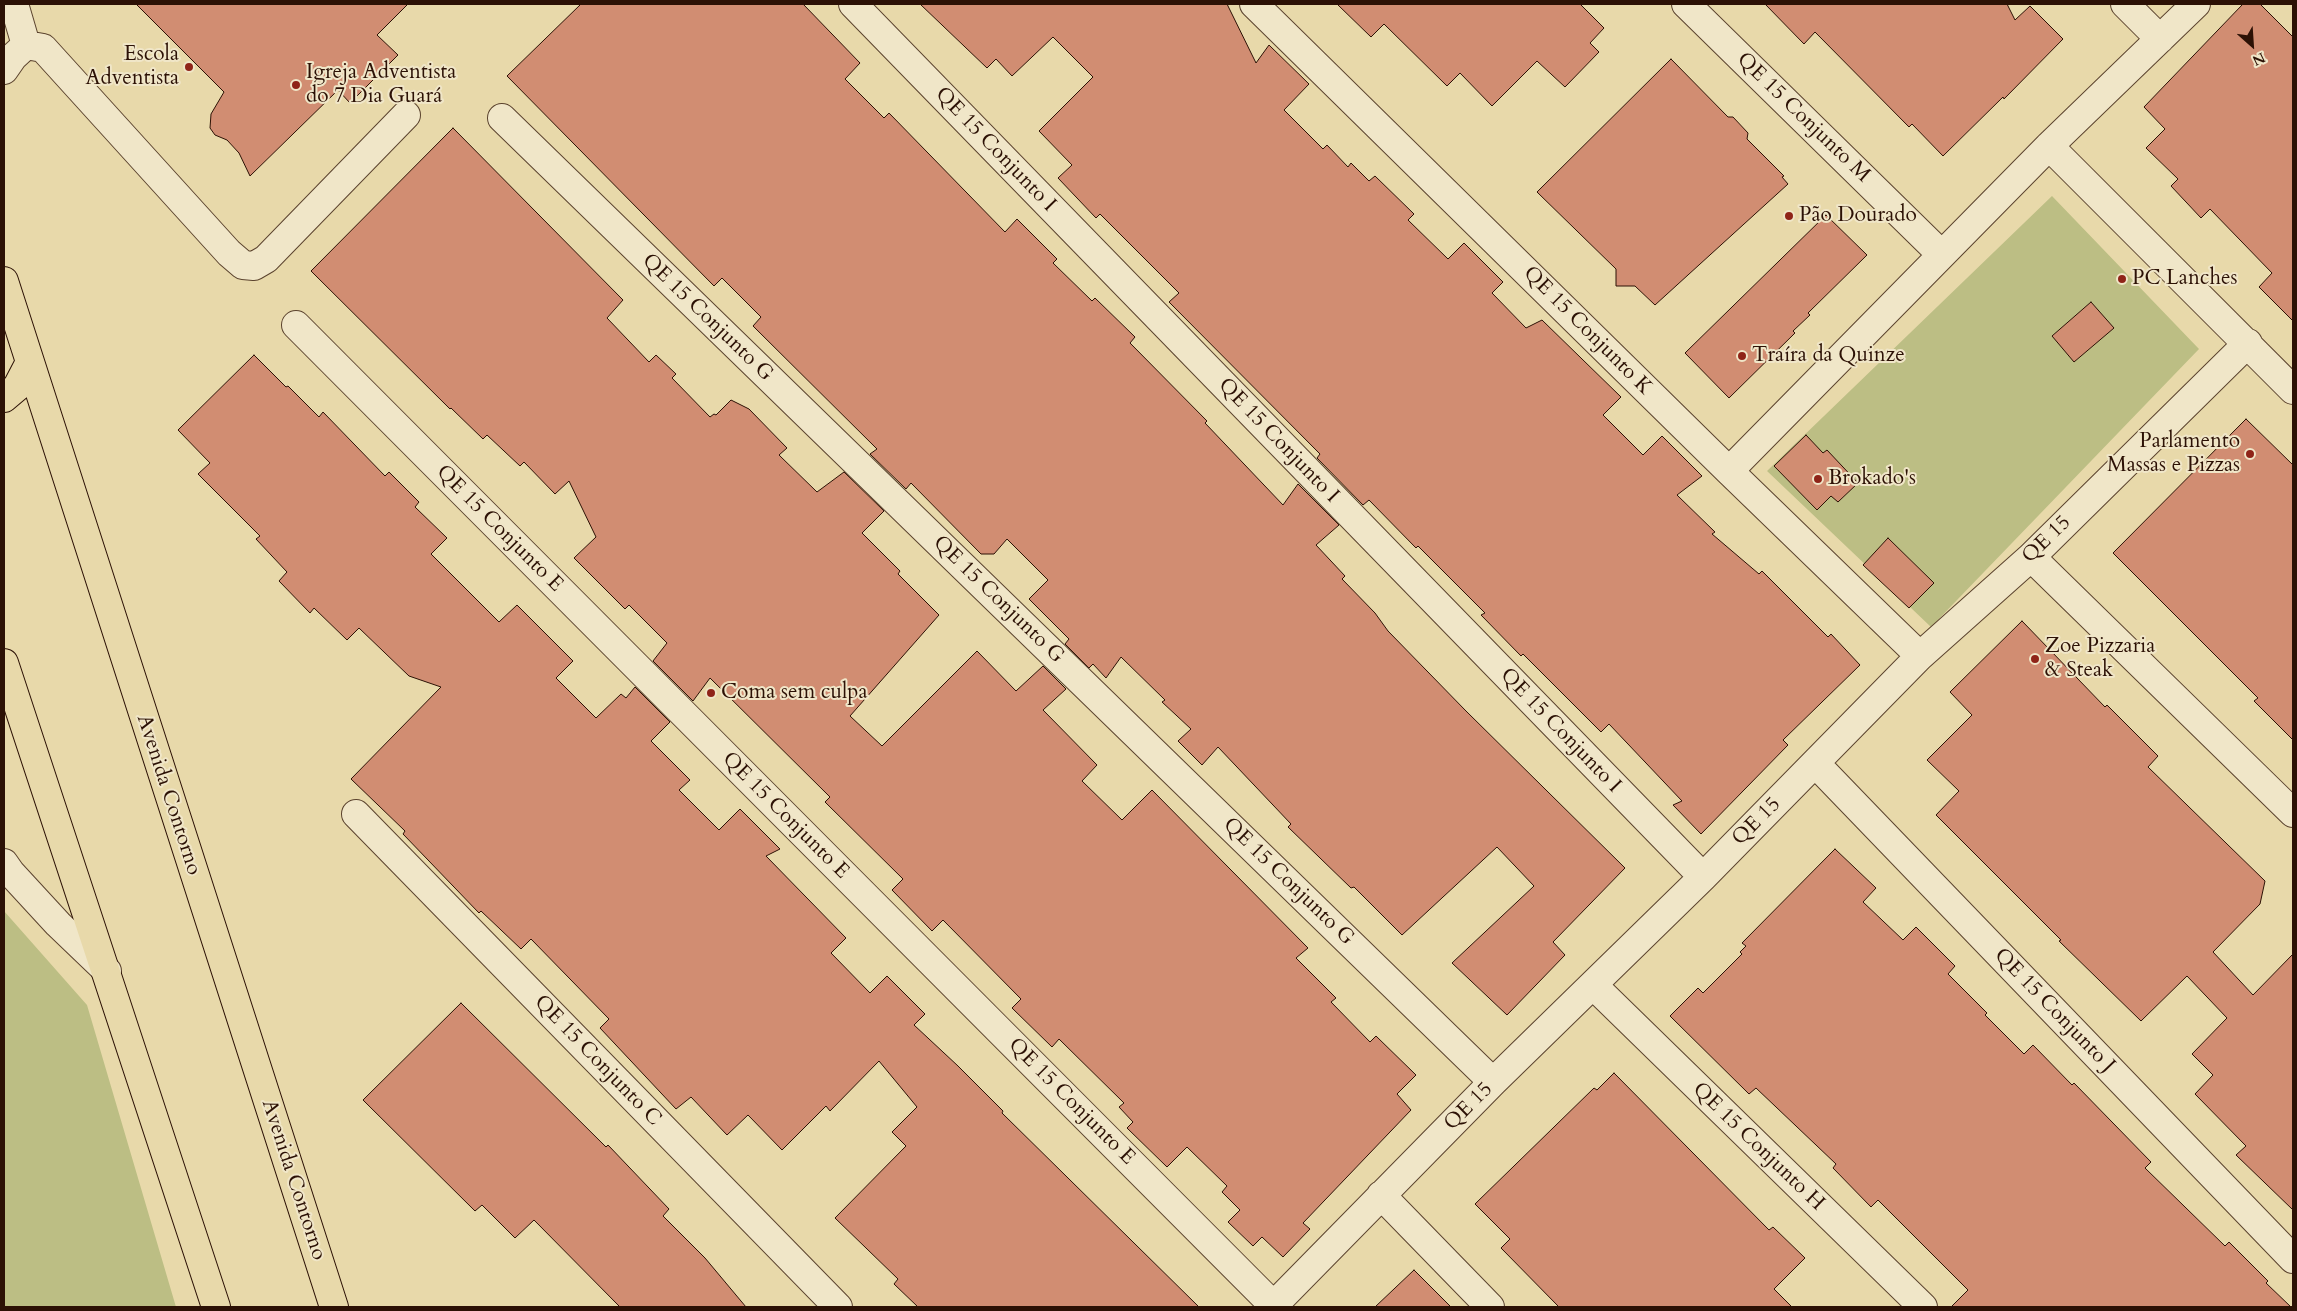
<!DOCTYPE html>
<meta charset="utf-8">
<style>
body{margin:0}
#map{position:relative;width:2297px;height:1311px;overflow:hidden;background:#e8d9aa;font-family:Cardo,serif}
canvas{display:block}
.frame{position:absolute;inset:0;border:5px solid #2c1105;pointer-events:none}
.north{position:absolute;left:2227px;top:20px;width:50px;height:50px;-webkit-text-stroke:4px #f0e6c8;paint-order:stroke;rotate:154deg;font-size:14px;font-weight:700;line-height:20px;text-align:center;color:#2c1105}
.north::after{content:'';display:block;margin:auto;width:18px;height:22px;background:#2c1105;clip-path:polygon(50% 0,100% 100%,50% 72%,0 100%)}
</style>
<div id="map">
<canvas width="2297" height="1311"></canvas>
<div class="frame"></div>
<div class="north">N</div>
</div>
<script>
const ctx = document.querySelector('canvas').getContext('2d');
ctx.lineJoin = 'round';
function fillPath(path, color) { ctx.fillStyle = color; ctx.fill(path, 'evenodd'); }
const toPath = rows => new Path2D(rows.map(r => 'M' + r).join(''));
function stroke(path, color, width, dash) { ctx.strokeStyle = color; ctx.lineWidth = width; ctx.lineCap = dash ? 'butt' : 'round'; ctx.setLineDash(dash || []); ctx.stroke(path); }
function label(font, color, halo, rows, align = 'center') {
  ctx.font = font + ' Cardo,serif'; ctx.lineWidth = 4; ctx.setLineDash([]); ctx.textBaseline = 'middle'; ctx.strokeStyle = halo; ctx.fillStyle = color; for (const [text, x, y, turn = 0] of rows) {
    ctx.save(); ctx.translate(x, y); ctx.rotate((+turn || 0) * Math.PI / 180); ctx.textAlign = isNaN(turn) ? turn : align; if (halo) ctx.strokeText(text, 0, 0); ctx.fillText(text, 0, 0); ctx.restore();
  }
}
fillPath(toPath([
 [2052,196,2199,349,1931,627,1767,471],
 [4,911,87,1005,176,1307,4,1307]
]), '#bcbe84');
const building = toPath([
 [136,4,408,4,377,35,398,55,350,103,338,90,250,176,239,153,227,140,215,135,210,128,211,114,224,92,136,4],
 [581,4,803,4,860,63,845,79,884,118,889,113,1005,232,1017,219,1057,259,1053,263,1092,301,1095,298,1135,337,1130,343,1207,421,1205,423,1283,505,1298,484,1339,525,1316,545,1345,576,1342,579,1375,613,1388,631,1466,711,1625,868,1553,942,1565,955,1507,1015,1452,963,1534,886,1497,847,1402,935,1354,887,1351,888,1288,827,1291,824,1218,747,1202,765,1178,741,1191,729,1162,702,1165,700,1121,657,1106,678,1093,664,1089,668,1065,644,1069,639,1029,599,1048,580,1007,539,994,554,981,554,911,483,906,489,870,454,877,449,753,326,761,317,722,278,714,286,507,76,581,4],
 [920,4,1227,4,1256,63,1269,45,1309,84,1284,110,1323,149,1327,145,1348,167,1351,163,1369,181,1375,176,1414,214,1408,220,1448,259,1464,243,1503,282,1492,293,1526,328,1542,320,1621,397,1603,415,1643,455,1662,436,1702,476,1677,495,1715,532,1712,534,1759,574,1762,571,1828,637,1831,634,1860,665,1783,740,1788,745,1701,834,1673,805,1682,801,1609,724,1601,732,1523,654,1521,656,1481,615,1485,613,1418,546,1416,548,1369,500,1363,505,1317,458,1320,454,1169,302,1179,293,1100,214,1096,218,1058,178,1072,165,1039,131,1093,77,1053,37,1012,76,996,59,987,68,920,4],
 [1337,4,1580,4,1604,28,1590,43,1599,52,1565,87,1537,61,1492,106,1460,73,1447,86,1384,24,1371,37,1337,4],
 [1765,4,2007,4,2015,20,2030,6,2063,39,2004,99,2003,97,1943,156,1912,124,1909,127,1815,32,1804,44,1765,4],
 [2243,4,2260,4,2293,37,2293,321,2259,287,2272,273,2210,209,2201,218,2171,186,2178,179,2146,148,2165,129,2144,107,2243,4],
 [1671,59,1728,117,1733,117,1748,133,1747,139,1784,176,1782,177,1788,184,1655,305,1635,286,1616,286,1616,269,1537,192,1671,59],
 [453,128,623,300,607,318,649,362,656,355,676,374,672,378,710,417,714,414,716,415,731,400,749,409,787,448,779,455,817,492,844,472,884,511,862,533,900,571,898,574,939,615,850,716,882,746,977,651,1016,691,1043,666,1066,689,1043,710,1097,765,1082,781,1122,820,1152,790,1308,948,1296,958,1336,998,1331,1002,1370,1042,1376,1036,1416,1075,1397,1094,1411,1110,1303,1223,1310,1229,1283,1257,1262,1237,1253,1246,1228,1222,1240,1210,1222,1192,1227,1186,1187,1147,1167,1167,1127,1128,1133,1122,1119,1107,1124,1103,1059,1039,1052,1047,1012,1008,1021,999,943,920,932,931,892,890,903,879,825,802,830,797,710,678,693,701,653,661,667,643,629,605,625,609,574,558,596,537,569,481,555,494,524,462,520,466,487,435,483,439,451,408,450,409,311,271,453,128],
 [1826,215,1867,255,1808,313,1810,315,1793,331,1795,333,1729,398,1685,353,1826,215],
 [2091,302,2114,328,2074,362,2052,336,2091,302],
 [254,355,286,387,288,386,319,417,323,412,385,476,389,472,419,502,415,507,447,538,431,554,499,622,517,605,573,661,556,678,596,718,621,694,626,698,635,687,670,722,651,741,690,780,679,790,719,830,740,809,780,849,766,856,846,938,831,953,870,993,887,976,925,1014,914,1025,958,1066,1003,1111,1002,1113,1199,1307,918,1307,894,1284,898,1279,835,1218,906,1146,892,1132,917,1107,879,1061,830,1111,826,1106,782,1150,748,1115,727,1135,691,1097,676,1109,600,1028,609,1019,531,939,521,949,481,911,479,913,403,834,405,831,351,779,441,687,409,676,359,628,347,640,314,608,310,613,279,581,287,572,256,539,260,536,198,474,210,463,178,430,254,355],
 [2246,419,2293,465,2293,740,2254,701,2258,698,2113,553,2246,419],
 [1806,435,1823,453,1827,450,1858,483,1838,502,1831,496,1817,510,1774,466,1806,435],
 [1888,538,1934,583,1909,608,1863,565,1888,538],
 [2022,621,2105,707,2107,705,2158,756,2148,767,2265,881,2260,904,2213,952,2253,995,2293,954,2293,1210,2236,1155,2246,1146,2195,1094,2213,1075,2192,1054,2227,1018,2187,976,2141,1021,2059,941,2061,940,1936,815,1959,791,1927,760,1972,715,1950,692,2022,621],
 [1835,849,1876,888,1863,902,1903,940,1916,927,1955,966,1948,974,1987,1013,1985,1015,2024,1054,2033,1045,2072,1085,2074,1083,2151,1162,2145,1168,2225,1246,2229,1242,2268,1281,2266,1283,2291,1307,1951,1307,1968,1290,1878,1200,1871,1207,1833,1168,1836,1164,1756,1088,1749,1094,1670,1016,1698,988,1703,993,1742,954,1740,952,1746,946,1742,943,1835,849],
 [461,1003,606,1147,608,1145,669,1209,663,1216,705,1258,746,1307,620,1307,534,1220,515,1238,482,1205,475,1211,363,1100,461,1003],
 [1614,1073,1769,1230,1773,1227,1805,1258,1774,1289,1792,1307,1559,1307,1501,1248,1510,1239,1475,1204,1594,1088,1597,1090,1614,1073],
 [1414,1270,1451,1307,1375,1307,1414,1270]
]);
fillPath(building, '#d18d72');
stroke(building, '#2c1105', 1);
const minor = toPath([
 [14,4,26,45],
 [853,4,1703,877],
 [1254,4,1729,471,1920,656],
 [1686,4,1941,254],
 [2125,4,2160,39],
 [4,70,13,57,26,45,43,48,229,253,243,265,254,266,266,259,406,115],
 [502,118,1493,1082],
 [2049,146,2293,390],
 [296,325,1274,1306],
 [1729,471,2049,146,2196,4],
 [2031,557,2293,813],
 [1815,763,2293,1259],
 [356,814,838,1307],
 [4,863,11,873,58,924,107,971],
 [1594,986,1923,1307],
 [1381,1195,1490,1307],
 [1272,1307,1493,1082,1703,877,1920,656,2031,557,2248,343]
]);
const major = toPath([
 [4,281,334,1307],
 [4,398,17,387,30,362],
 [4,663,216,1307]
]);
stroke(minor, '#5b432e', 30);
stroke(major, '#2c1105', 30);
stroke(minor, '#f0e6c8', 28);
stroke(major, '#e8d9aa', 28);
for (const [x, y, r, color] of [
 [189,67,5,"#8f2418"],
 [296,85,5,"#8f2418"],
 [1789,216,5,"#8f2418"],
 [2122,279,5,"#8f2418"],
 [1742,356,5,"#8f2418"],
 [2250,454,5,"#8f2418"],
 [1818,479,5,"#8f2418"],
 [2035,659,5,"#8f2418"],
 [711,693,5,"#8f2418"]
]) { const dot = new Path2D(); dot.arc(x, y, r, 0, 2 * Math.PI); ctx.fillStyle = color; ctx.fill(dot); stroke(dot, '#f0e6c8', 2); }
label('21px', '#2c1105', '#f0e6c8', [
 ["Escola",179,55,"right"],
 ["Adventista",179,79,"right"],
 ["Igreja Adventista",306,73],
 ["do 7 Dia Guará",306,97],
 ["Pão Dourado",1799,216],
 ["PC Lanches",2132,279],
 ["Traíra da Quinze",1752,356],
 ["Parlamento",2240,442,"right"],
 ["Massas e Pizzas",2240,466,"right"],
 ["Brokado's",1828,479],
 ["Zoe Pizzaria",2045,647],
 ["& Steak",2045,671],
 ["Coma sem culpa",721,693]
], 'left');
label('21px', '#2c1105', '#f0e6c8', [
 ["QE 15 Conjunto M",1803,118,44],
 ["QE 15 Conjunto I",995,150,46],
 ["QE 15 Conjunto G",707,318,44],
 ["QE 15 Conjunto K",1587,331,45],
 ["QE 15 Conjunto I",1278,441,46],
 ["QE 15 Conjunto E",499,529,45],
 ["QE 15",2047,540,-44],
 ["QE 15 Conjunto G",998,600,44],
 ["QE 15 Conjunto I",1560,731,46],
 ["Avenida Contorno",168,795,72],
 ["QE 15 Conjunto E",785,816,45],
 ["QE 15",1757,822,-45],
 ["QE 15 Conjunto G",1288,882,44],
 ["QE 15 Conjunto J",2054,1011,46],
 ["QE 15 Conjunto C",597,1061,46],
 ["QE 15 Conjunto E",1071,1102,45],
 ["QE 15",1469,1107,-45],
 ["QE 15 Conjunto H",1758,1147,44],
 ["Avenida Contorno",293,1180,72]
]);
</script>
